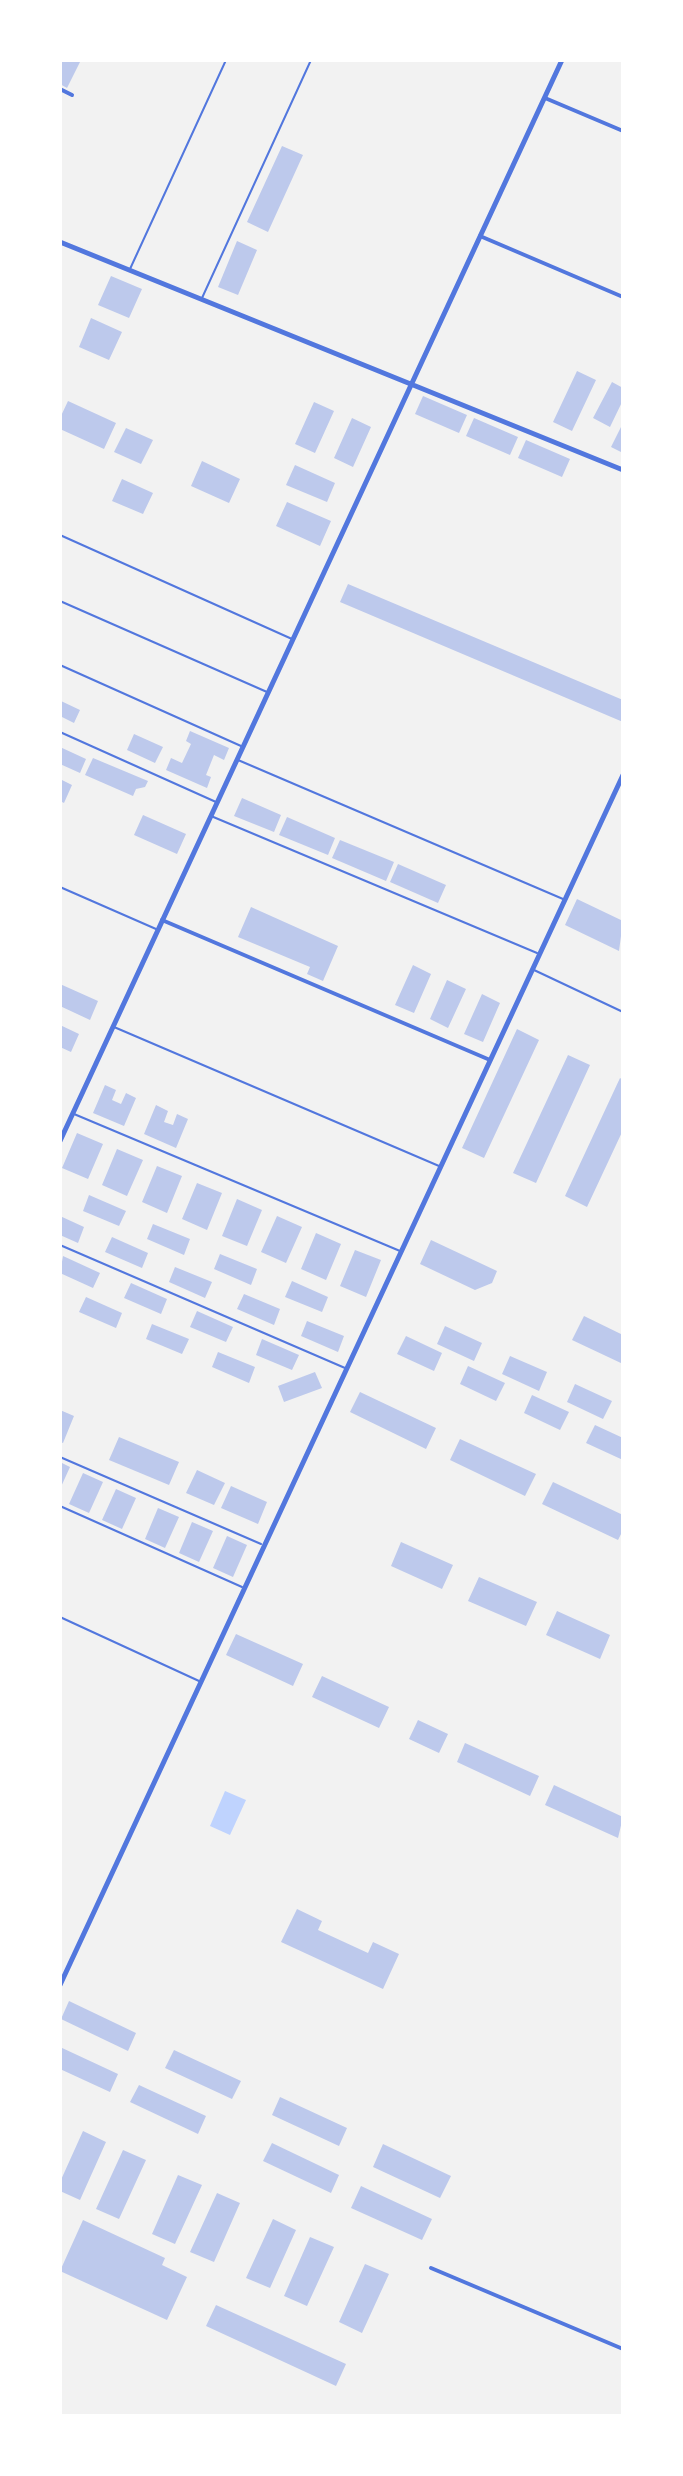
<!DOCTYPE html>
<style>
body{margin:0}
#map{position:relative;width:683px;height:2476px;overflow:hidden;background:#f2f2f2;font-family:Helvetica,sans-serif}
canvas{display:block}
.frame{position:absolute;inset:0;border:62px solid #fff;pointer-events:none}
</style>
<div id="map">
<canvas width="683" height="2476"></canvas>
<div class="frame"></div>
</div>
<script>
const ctx = document.querySelector('canvas').getContext('2d');
ctx.lineJoin = 'round';
function fillPath(path, color) { ctx.fillStyle = color; ctx.fill(path, 'evenodd'); }
const toPath = rows => new Path2D(rows.map(r => 'M' + r).join(''));
function stroke(path, color, width, dash) { ctx.strokeStyle = color; ctx.lineWidth = width; ctx.lineCap = dash ? 'butt' : 'round'; ctx.setLineDash(dash || []); ctx.stroke(path); }
fillPath(toPath([
 [225,1791,246,1800,230,1835,210,1826]
]), '#bfd3fe');
fillPath(toPath([
 [60,60,81,60,67,88,60,84],
 [282,146,303,155,268,232,247,222],
 [237,241,257,250,238,295,218,287],
 [111,276,142,289,129,318,98,305],
 [91,318,122,332,109,360,79,347],
 [577,371,596,380,572,431,553,422],
 [612,382,623,388,623,400,610,427,593,418],
 [423,396,467,415,459,433,415,414],
 [68,401,116,423,104,449,60,429,60,418],
 [314,402,334,411,315,453,295,444],
 [352,418,371,427,353,467,334,458],
 [474,418,518,437,510,455,466,436],
 [623,423,623,453,611,447],
 [126,428,153,440,141,464,114,452],
 [526,440,570,459,562,477,518,458],
 [202,461,240,479,229,503,191,486],
 [295,465,335,483,327,502,286,485],
 [122,479,153,493,143,514,112,501],
 [287,502,331,521,320,546,276,526],
 [348,584,623,700,623,722,340,602],
 [61,701,80,710,74,723,60,716],
 [190,731,229,748,224,760,214,755,206,775,211,777,207,788,166,770,171,758,182,763,191,744,186,741],
 [134,734,163,747,155,763,127,750],
 [60,747,86,759,80,773,60,764],
 [93,758,148,781,145,787,136,789,133,796,85,775],
 [60,779,72,785,64,803,60,801],
 [242,798,281,815,274,832,234,816],
 [143,815,186,834,177,854,134,835],
 [287,817,335,838,328,855,279,835],
 [340,840,394,862,386,881,332,858],
 [398,864,446,885,438,903,390,882],
 [577,899,623,921,619,951,565,925],
 [251,907,338,946,323,981,307,974,310,967,238,937],
 [413,965,431,974,414,1013,395,1005],
 [447,980,466,989,448,1028,430,1019],
 [60,984,98,1001,90,1020,60,1006],
 [482,994,500,1003,483,1042,464,1034],
 [60,1025,79,1034,71,1052,60,1047],
 [517,1029,539,1040,484,1158,462,1148],
 [568,1055,590,1065,536,1183,513,1173],
 [620,1078,623,1080,623,1130,587,1207,565,1196],
 [105,1085,116,1090,112,1100,121,1104,126,1093,136,1098,124,1126,93,1113],
 [156,1105,168,1111,164,1122,173,1125,177,1114,188,1119,176,1148,144,1134],
 [77,1133,103,1144,88,1179,62,1168],
 [117,1149,143,1160,127,1196,102,1185],
 [157,1166,182,1176,167,1213,142,1202],
 [197,1183,222,1193,207,1230,182,1219],
 [89,1195,126,1211,119,1226,83,1211],
 [237,1199,262,1210,247,1246,222,1236],
 [60,1216,84,1227,78,1243,60,1235],
 [277,1216,302,1227,286,1263,261,1252],
 [153,1224,190,1239,184,1255,147,1239],
 [316,1233,341,1244,326,1280,301,1269],
 [112,1237,148,1253,142,1268,105,1252],
 [431,1240,497,1271,492,1283,475,1290,420,1264],
 [355,1250,381,1260,366,1297,340,1286],
 [220,1254,257,1269,251,1285,214,1269],
 [63,1256,100,1273,93,1288,60,1273],
 [175,1267,212,1282,205,1298,169,1282],
 [292,1281,328,1297,322,1312,285,1297],
 [131,1283,167,1299,161,1314,124,1298],
 [244,1294,280,1309,274,1325,237,1309],
 [86,1297,122,1313,116,1328,79,1312],
 [197,1311,233,1327,226,1342,190,1327],
 [584,1316,623,1335,623,1364,572,1340],
 [307,1321,344,1336,338,1352,301,1336],
 [152,1324,189,1339,182,1354,146,1339],
 [445,1326,482,1343,474,1361,437,1344],
 [406,1336,442,1353,434,1371,397,1354],
 [262,1339,299,1355,292,1370,256,1355],
 [218,1352,255,1367,249,1383,212,1367],
 [510,1356,547,1372,539,1391,502,1374],
 [468,1366,505,1383,496,1401,460,1384],
 [315,1372,322,1388,284,1402,278,1386],
 [575,1384,612,1401,603,1419,567,1402],
 [360,1392,436,1428,426,1449,350,1412],
 [532,1395,569,1412,560,1430,524,1413],
 [60,1410,74,1416,63,1443,60,1442],
 [595,1425,623,1438,623,1460,586,1443],
 [119,1437,179,1462,169,1485,109,1460],
 [460,1439,536,1474,525,1496,450,1460],
 [60,1462,70,1467,60,1489],
 [197,1470,225,1483,214,1505,186,1493],
 [83,1473,103,1482,89,1513,69,1504],
 [553,1482,623,1515,623,1530,618,1540,542,1504],
 [231,1486,267,1502,258,1524,221,1508],
 [116,1489,136,1498,122,1529,102,1520],
 [158,1508,179,1517,165,1548,145,1539],
 [192,1522,213,1531,199,1562,179,1553],
 [227,1536,247,1545,233,1577,213,1568],
 [401,1542,453,1565,442,1589,391,1566],
 [479,1577,537,1602,526,1626,468,1601],
 [557,1611,610,1635,600,1659,546,1635],
 [236,1634,303,1664,293,1686,226,1655],
 [322,1676,389,1707,379,1728,312,1697],
 [418,1720,448,1734,439,1753,409,1739],
 [465,1743,539,1776,530,1796,457,1762],
 [554,1785,623,1817,618,1838,545,1805],
 [297,1909,322,1921,318,1930,368,1953,373,1942,399,1954,383,1989,281,1942],
 [69,2001,136,2033,128,2051,61,2019],
 [60,2047,118,2074,110,2092,60,2069],
 [174,2050,241,2081,232,2099,165,2068],
 [139,2085,206,2116,198,2134,130,2102],
 [280,2097,347,2128,339,2146,272,2115],
 [83,2131,106,2142,80,2200,60,2191,60,2182],
 [272,2143,339,2175,331,2193,263,2161],
 [383,2144,451,2176,440,2198,373,2167],
 [123,2150,146,2160,119,2219,96,2209],
 [178,2175,202,2185,175,2244,152,2234],
 [361,2186,432,2219,422,2240,351,2208],
 [217,2193,240,2203,214,2262,190,2252],
 [273,2219,296,2230,270,2288,246,2278],
 [83,2220,165,2258,162,2265,187,2277,167,2320,60,2271],
 [310,2237,334,2247,307,2306,284,2296],
 [365,2264,389,2274,362,2333,339,2322],
 [216,2305,346,2364,336,2386,206,2326]
]), '#bdc9ec');
stroke(toPath([
 [130,269,226,60],
 [202,298,311,60],
 [60,535,292,639],
 [60,601,267,692],
 [60,665,241,746],
 [60,732,216,802],
 [238,760,563,899],
 [211,816,537,953],
 [60,887,156,929],
 [534,970,623,1012],
 [114,1027,439,1166],
 [74,1114,400,1251],
 [60,1245,345,1368],
 [60,1457,261,1544],
 [60,1506,242,1587],
 [60,1617,199,1681]
]), '#5277de', 2);
stroke(toPath([
 [60,89,72,95],
 [545,98,623,131],
 [480,236,623,297],
 [162,920,490,1060],
 [431,2268,623,2349]
]), '#5277de', 4);
stroke(toPath([
 [60,242,623,470],
 [60,1141,562,60],
 [60,1985,623,775]
]), '#5277de', 5);
</script>
